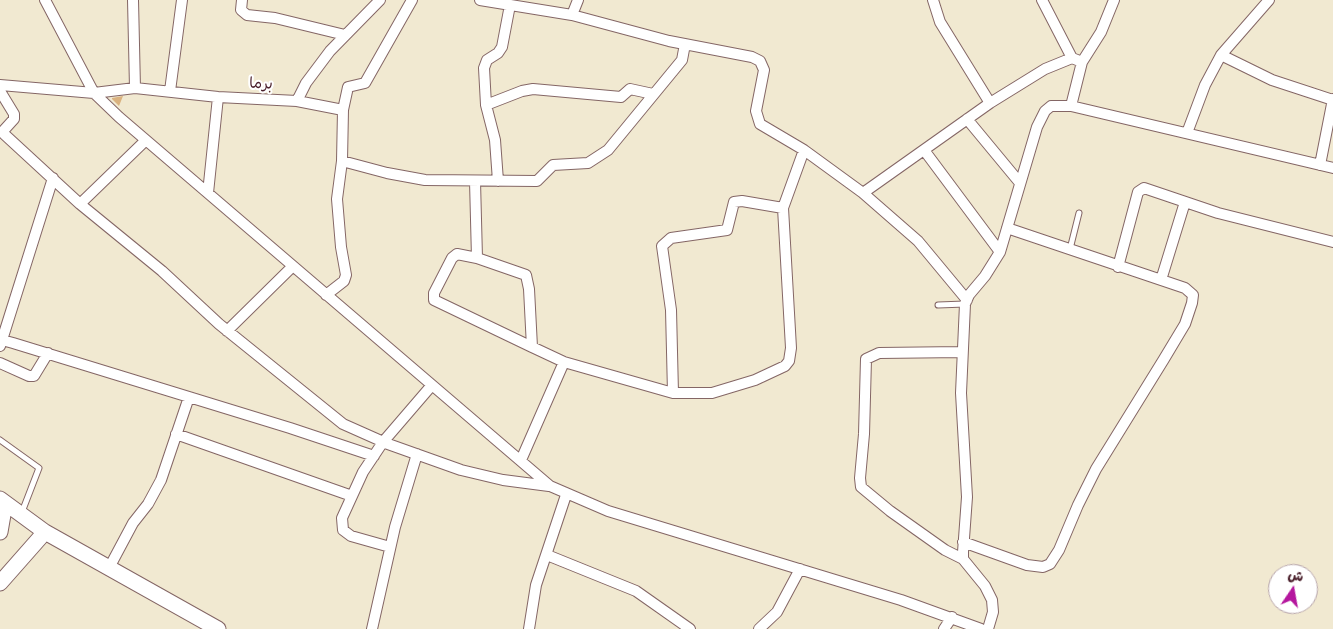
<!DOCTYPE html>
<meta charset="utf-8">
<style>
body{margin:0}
#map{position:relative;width:1333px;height:629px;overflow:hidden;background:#f1e9d1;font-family:"Playpen Sans","Playpen Sans Arabic",sans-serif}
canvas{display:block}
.north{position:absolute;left:1268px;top:564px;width:50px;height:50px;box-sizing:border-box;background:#fff;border:1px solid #b7a5aa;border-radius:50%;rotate:12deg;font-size:14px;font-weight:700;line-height:20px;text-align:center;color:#4a1f2b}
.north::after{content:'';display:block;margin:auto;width:18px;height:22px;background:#b5179e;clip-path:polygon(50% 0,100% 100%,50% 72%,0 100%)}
</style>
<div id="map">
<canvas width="1333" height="629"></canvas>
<div class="north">ش</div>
</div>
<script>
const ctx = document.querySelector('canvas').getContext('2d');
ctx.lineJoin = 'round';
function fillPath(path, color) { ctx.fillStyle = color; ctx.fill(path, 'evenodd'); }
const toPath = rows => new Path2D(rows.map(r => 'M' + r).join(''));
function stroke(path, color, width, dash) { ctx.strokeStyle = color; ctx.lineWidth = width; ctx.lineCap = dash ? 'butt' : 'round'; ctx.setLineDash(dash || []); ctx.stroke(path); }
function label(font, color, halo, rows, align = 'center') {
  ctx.font = font + ' "Playpen Sans","Playpen Sans Arabic",sans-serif'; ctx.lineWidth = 4; ctx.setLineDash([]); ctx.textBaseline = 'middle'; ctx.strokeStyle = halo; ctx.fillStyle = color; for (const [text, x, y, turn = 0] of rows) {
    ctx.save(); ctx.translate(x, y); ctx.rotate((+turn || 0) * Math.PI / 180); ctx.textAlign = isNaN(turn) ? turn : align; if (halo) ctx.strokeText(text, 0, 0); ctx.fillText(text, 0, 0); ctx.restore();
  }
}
fillPath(toPath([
 [123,96,119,106,112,99,112,98]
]), '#dab27f');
const service = toPath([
 [1070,249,1079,213],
 [938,305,965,304],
 [0,440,39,468,22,512]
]);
const minor = toPath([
 [45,0,94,93,119,117,550,486,608,511,901,600,981,629],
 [133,0,135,88],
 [242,0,241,10,247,15,275,18,345,35],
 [480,0,572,15,578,0],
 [933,0,940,22,990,103,1045,69,1072,58,1082,62],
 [1042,0,1072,58],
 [572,15,669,41,752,57,760,61,764,70,756,111,760,124,804,150,863,193,918,241,967,300],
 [1221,55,1272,80,1333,100],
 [0,85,94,93,135,88,218,97,297,101,306,83,330,51,380,0],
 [0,91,14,114,14,119,4,130,4,134,80,204,162,271,219,324,343,424,388,444,461,470,503,480,549,486],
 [170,91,182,0],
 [297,101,343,110,348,87,365,83,412,0],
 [486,105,522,91,533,89,621,97,630,89,653,94],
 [1071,106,1082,62,1101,32,1114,0],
 [967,119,1020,183],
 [1187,133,1205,85,1221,55,1269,0],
 [924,150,1000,252],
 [342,161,387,173,425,180,537,181,553,165,588,163,608,150,682,60,685,44],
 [1320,165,1333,99],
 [475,181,477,258,526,275,529,289,532,347,564,362,673,393,712,393,755,380,785,366,789,361,791,348,783,208,804,150],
 [498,181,495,140,486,105,484,68,487,60,498,53,502,47,510,5],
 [208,193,218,97],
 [863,193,990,103],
 [80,204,145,141],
 [477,258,457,254,452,258,434,293,434,300,532,347],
 [1118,267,1138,192,1144,188,1218,213,1333,242],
 [1161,280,1185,202],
 [326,295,344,281,346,275,341,247,337,199,342,161,343,110],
 [227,331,293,266],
 [0,339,2,340,53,178],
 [0,346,2,340,13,343,290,428,374,456],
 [962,352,879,353,866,359,864,434,860,478,861,487,890,511,945,550,963,559],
 [0,363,29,376,34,376,48,353],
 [673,393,671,310,662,246,671,238,727,230,734,202,742,201,783,208],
 [176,434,352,496],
 [521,460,564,362],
 [963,542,1027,565,1043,567,1050,564,1059,550,1078,505,1096,469,1164,359,1185,324,1192,303,1193,295,1185,288,1007,228],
 [390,547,351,536,343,530,342,518,363,472,383,442,432,385],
 [547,555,636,591,690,629],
 [109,568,133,523,148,504,161,480,189,397],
 [372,629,395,527,417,454],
 [529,629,536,585,566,495],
 [759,629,777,612,800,569],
 [944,629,952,617],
 [988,629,993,612,992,600,985,586,963,559,963,552,967,497,961,393,965,304,969,295,985,276,1000,252,1037,127,1045,111,1051,106,1071,106,1333,168]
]);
const secondary = toPath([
 [0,499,45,532,218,629],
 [0,532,5,503],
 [0,583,45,532]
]);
stroke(service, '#846665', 7);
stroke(minor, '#846665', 12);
stroke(secondary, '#846665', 17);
stroke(service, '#fff', 5);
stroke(minor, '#fff', 10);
stroke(secondary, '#fff', 15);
label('15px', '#4a1f2b', '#fff', [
 ["برما",261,84,2]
]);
</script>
